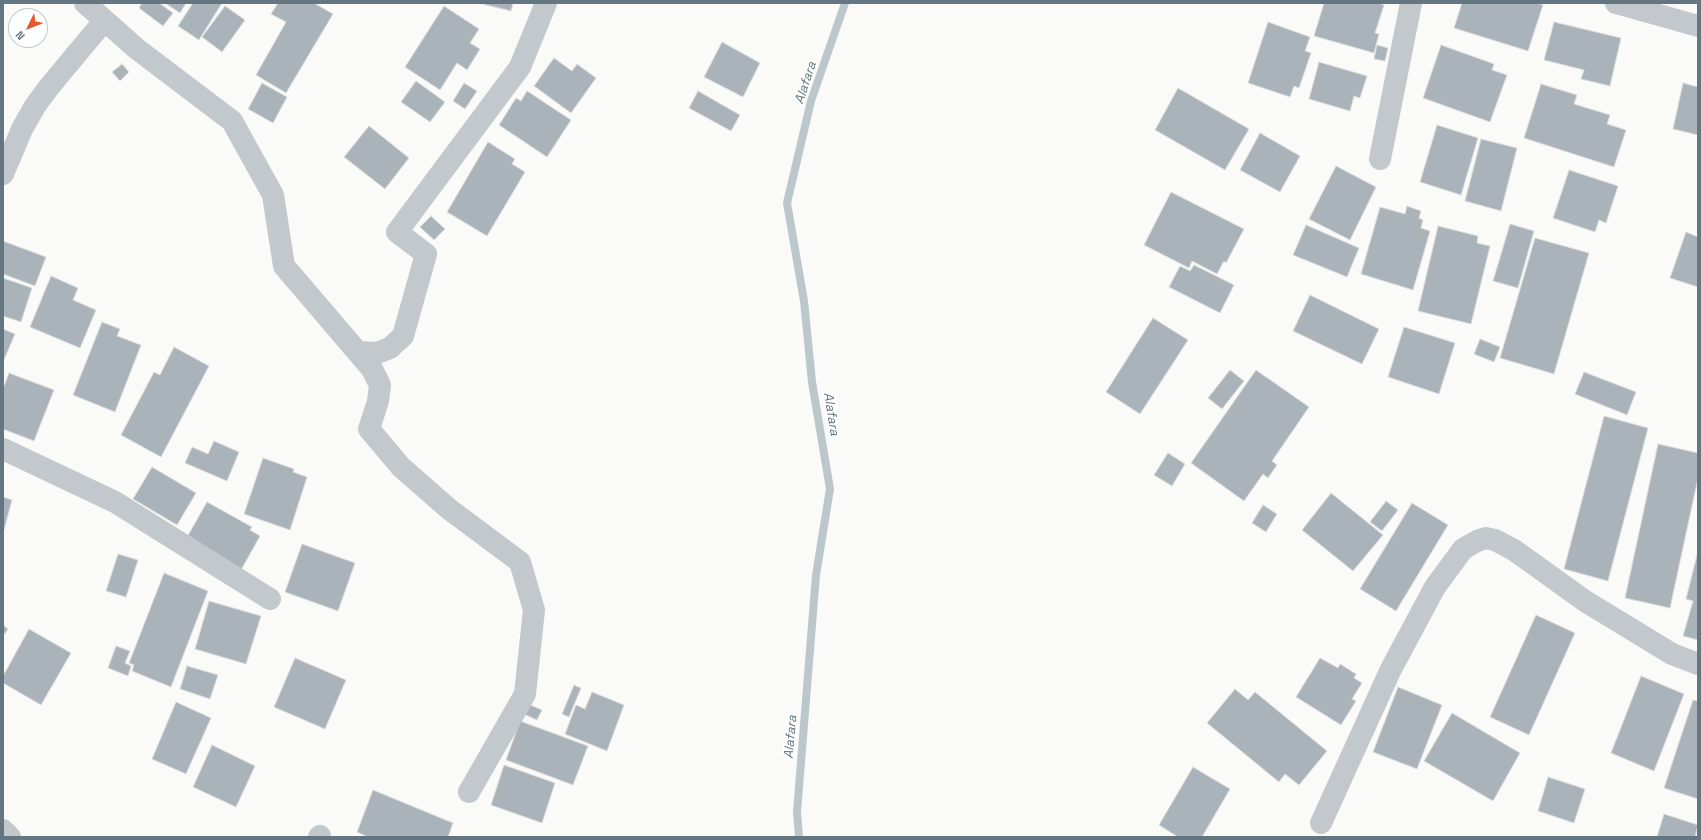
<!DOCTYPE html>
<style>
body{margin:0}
#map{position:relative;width:1701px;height:840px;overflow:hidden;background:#fafaf8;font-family:"Space Grotesk",sans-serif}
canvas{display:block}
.frame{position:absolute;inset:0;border:4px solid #657683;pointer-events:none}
.north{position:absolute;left:8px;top:8px;width:40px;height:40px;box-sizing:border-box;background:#fff;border:1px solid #c1c8cd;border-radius:50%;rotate:227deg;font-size:11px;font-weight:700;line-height:16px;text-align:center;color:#657683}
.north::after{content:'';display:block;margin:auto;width:14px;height:18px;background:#e4572e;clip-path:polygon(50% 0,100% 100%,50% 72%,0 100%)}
</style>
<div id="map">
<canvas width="1701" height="840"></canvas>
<div class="frame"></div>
<div class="north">N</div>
</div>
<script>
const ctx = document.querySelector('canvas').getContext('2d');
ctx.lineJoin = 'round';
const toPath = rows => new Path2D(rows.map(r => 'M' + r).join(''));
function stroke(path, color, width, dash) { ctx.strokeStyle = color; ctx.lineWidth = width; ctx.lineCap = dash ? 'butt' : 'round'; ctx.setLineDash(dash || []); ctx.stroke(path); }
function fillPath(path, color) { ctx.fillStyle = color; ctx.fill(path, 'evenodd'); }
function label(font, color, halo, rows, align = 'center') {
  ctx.font = font + ' "Space Grotesk",sans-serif'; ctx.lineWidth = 4; ctx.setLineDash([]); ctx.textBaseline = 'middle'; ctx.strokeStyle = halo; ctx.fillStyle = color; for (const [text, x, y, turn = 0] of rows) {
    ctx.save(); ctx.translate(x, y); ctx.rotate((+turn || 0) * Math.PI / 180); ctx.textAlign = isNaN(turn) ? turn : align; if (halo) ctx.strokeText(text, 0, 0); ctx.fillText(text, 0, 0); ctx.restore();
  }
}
stroke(toPath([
 [799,837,797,812,816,575,830,489,812,382,804,301,787,203,811,101,845,3]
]), '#bbc7cb', 8);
const building = toPath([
 [142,3,159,3,173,13,163,26,139,8,142,3],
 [165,3,186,3,180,13,165,3],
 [193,3,222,3,199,40,178,26,193,3],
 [278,3,314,3,333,14,286,93,256,75,286,22,271,14,278,3],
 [478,3,513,3,511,11,478,3],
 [1324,3,1378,3,1384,5,1375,33,1379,34,1374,53,1314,36,1324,3],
 [1462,3,1537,3,1543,5,1528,51,1454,28,1462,3],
 [225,6,245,20,222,52,202,37,225,6],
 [444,6,479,29,470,43,480,49,467,70,457,63,440,90,405,67,444,6],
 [1268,22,1310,37,1305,51,1311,53,1299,88,1294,86,1290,97,1248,83,1268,22],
 [1554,22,1621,38,1610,86,1581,79,1584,70,1544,60,1554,22],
 [722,42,760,63,743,97,704,77,722,42],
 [1377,45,1388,48,1385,61,1374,59,1377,45],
 [1441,45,1494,64,1492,70,1507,75,1490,122,1423,98,1441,45],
 [554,58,572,71,577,64,596,78,571,113,534,86,554,58],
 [1319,62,1367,76,1360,98,1354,96,1350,111,1309,99,1319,62],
 [122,64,129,72,120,81,112,72,122,64],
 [416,81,445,102,430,122,401,102,416,81],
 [262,83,287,97,273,123,248,109,262,83],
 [464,83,477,91,465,109,453,101,464,83],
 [1683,83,1698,87,1698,135,1673,129,1683,83],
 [1541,84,1577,95,1574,104,1610,115,1607,124,1626,130,1614,167,1524,138,1541,84],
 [1178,88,1249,129,1225,170,1155,130,1178,88],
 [527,91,571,120,547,157,499,125,516,98,521,101,527,91],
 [698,91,740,115,731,131,689,108,698,91],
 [1437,125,1478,138,1461,195,1420,182,1437,125],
 [369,126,409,158,385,189,344,157,369,126],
 [1260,133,1300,156,1280,192,1240,170,1260,133],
 [1481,139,1517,148,1501,211,1465,201,1481,139],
 [488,142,515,159,512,164,525,172,487,236,447,212,488,142],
 [1336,166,1376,187,1350,240,1309,219,1336,166],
 [1569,170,1618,186,1606,223,1599,220,1595,232,1553,218,1569,170],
 [1171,192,1244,229,1226,263,1224,261,1217,274,1192,261,1189,268,1144,245,1171,192],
 [1407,206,1421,211,1419,218,1423,220,1421,228,1430,231,1413,290,1361,274,1380,207,1405,214,1407,206],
 [431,216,445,229,434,240,420,227,431,216],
 [1510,224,1534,231,1518,288,1493,281,1510,224],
 [1306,225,1359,248,1347,277,1293,255,1306,225],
 [1438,226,1478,236,1477,243,1490,246,1471,324,1418,311,1438,226],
 [1686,232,1698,237,1698,287,1670,278,1686,232],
 [1535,238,1589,253,1554,374,1500,358,1535,238],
 [3,241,46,257,35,286,3,274,3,241],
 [1194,265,1234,285,1220,313,1169,287,1180,266,1190,271,1194,265],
 [51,276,78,288,73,300,96,310,80,348,30,327,51,276],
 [3,278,32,288,21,322,3,316,3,278],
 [1310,295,1379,329,1362,364,1293,331,1310,295],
 [1153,318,1188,340,1140,414,1106,392,1153,318],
 [102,322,120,329,117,336,141,345,115,412,73,395,102,322],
 [1404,327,1455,343,1439,394,1388,377,1404,327],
 [3,329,15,334,3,362,3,329],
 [1480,339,1500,347,1494,362,1474,354,1480,339],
 [174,347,209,366,161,457,121,435,154,372,160,375,174,347],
 [1230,370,1244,381,1222,409,1208,398,1230,370],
 [1256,370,1309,407,1272,461,1277,465,1268,478,1263,474,1244,501,1191,463,1256,370],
 [1584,372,1636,392,1627,415,1575,394,1584,372],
 [9,373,54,390,34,441,3,429,3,389,9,373],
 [1604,416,1648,428,1608,581,1564,569,1604,416],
 [214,441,239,452,227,481,185,463,192,447,208,454,214,441],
 [1658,444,1698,453,1698,478,1670,608,1625,598,1658,444],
 [1168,453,1185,464,1172,486,1154,475,1168,453],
 [263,458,294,469,293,472,307,477,290,530,244,514,263,458],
 [152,467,196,493,177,525,133,499,152,467],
 [1331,493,1383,535,1353,571,1302,530,1331,493],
 [3,497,12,500,3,534,3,497],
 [1386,501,1398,510,1382,531,1370,522,1386,501],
 [207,502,252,527,250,530,260,536,241,570,186,539,207,502],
 [1412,503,1448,525,1396,611,1360,589,1412,503],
 [1263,505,1277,514,1266,532,1252,523,1263,505],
 [302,544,355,563,338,611,285,592,302,544],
 [1698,551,1698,640,1683,636,1693,601,1686,599,1698,551],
 [118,554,138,560,126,597,106,591,118,554],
 [164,573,208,591,171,687,132,671,134,665,129,663,164,573],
 [209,601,261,616,246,664,195,649,209,601],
 [1536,615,1575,633,1529,735,1490,717,1536,615],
 [3,625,8,629,3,636,3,625],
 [29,629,71,653,41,705,3,683,3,676,29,629],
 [116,646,130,651,125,663,131,666,128,676,108,668,116,646],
 [295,658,346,680,325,729,274,707,295,658],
 [1320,658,1338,668,1340,664,1356,674,1354,678,1362,683,1352,699,1356,701,1341,725,1296,697,1320,658],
 [187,666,218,675,210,699,180,689,187,666],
 [1641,676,1684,694,1654,771,1611,753,1641,676],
 [574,685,581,688,569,717,562,714,574,685],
 [1398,687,1442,705,1417,769,1373,752,1398,687],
 [1235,689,1248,700,1255,692,1327,751,1299,785,1285,774,1279,782,1207,723,1235,689],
 [592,692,624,705,607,751,565,734,576,705,585,709,592,692],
 [1693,700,1698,701,1698,799,1664,788,1693,700],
 [176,702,211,718,186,774,152,759,176,702],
 [528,704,542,710,537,720,524,714,528,704],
 [1452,713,1520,753,1493,801,1424,761,1452,713],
 [520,721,588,746,573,785,506,760,520,721],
 [212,745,255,766,236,807,193,787,212,745],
 [504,765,555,783,542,823,491,805,504,765],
 [1193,767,1230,789,1202,837,1178,837,1159,825,1193,767],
 [1548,777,1585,789,1574,823,1538,811,1548,777],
 [373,790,453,823,448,837,368,837,357,832,373,790],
 [1664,814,1698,825,1695,837,1657,837,1664,814]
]);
fillPath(building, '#aab3b9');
stroke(building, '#dcdcda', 1);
stroke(toPath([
 [85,3,137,49,232,121,273,195,284,266,372,369,380,385,378,401,369,429,401,467,449,509,520,562,534,610,525,694,469,792],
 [1616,3,1698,26],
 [1380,159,1411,3],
 [3,174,22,129,35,106,49,87,104,21],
 [358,352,377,353,390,348,403,336,426,254,397,232,520,67,546,3],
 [3,449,115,502,270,599],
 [1321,823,1391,669,1435,587,1463,549,1477,541,1486,538,1495,540,1514,550,1585,601,1672,654,1698,664],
 [3,830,10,837],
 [319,837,320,836]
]), '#c3c8cc', 22);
label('italic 13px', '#60757c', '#fff', [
 ["Alafara",806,83,-72],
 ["Alafara",831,414,81],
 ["Alafara",791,737,-85]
]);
</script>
